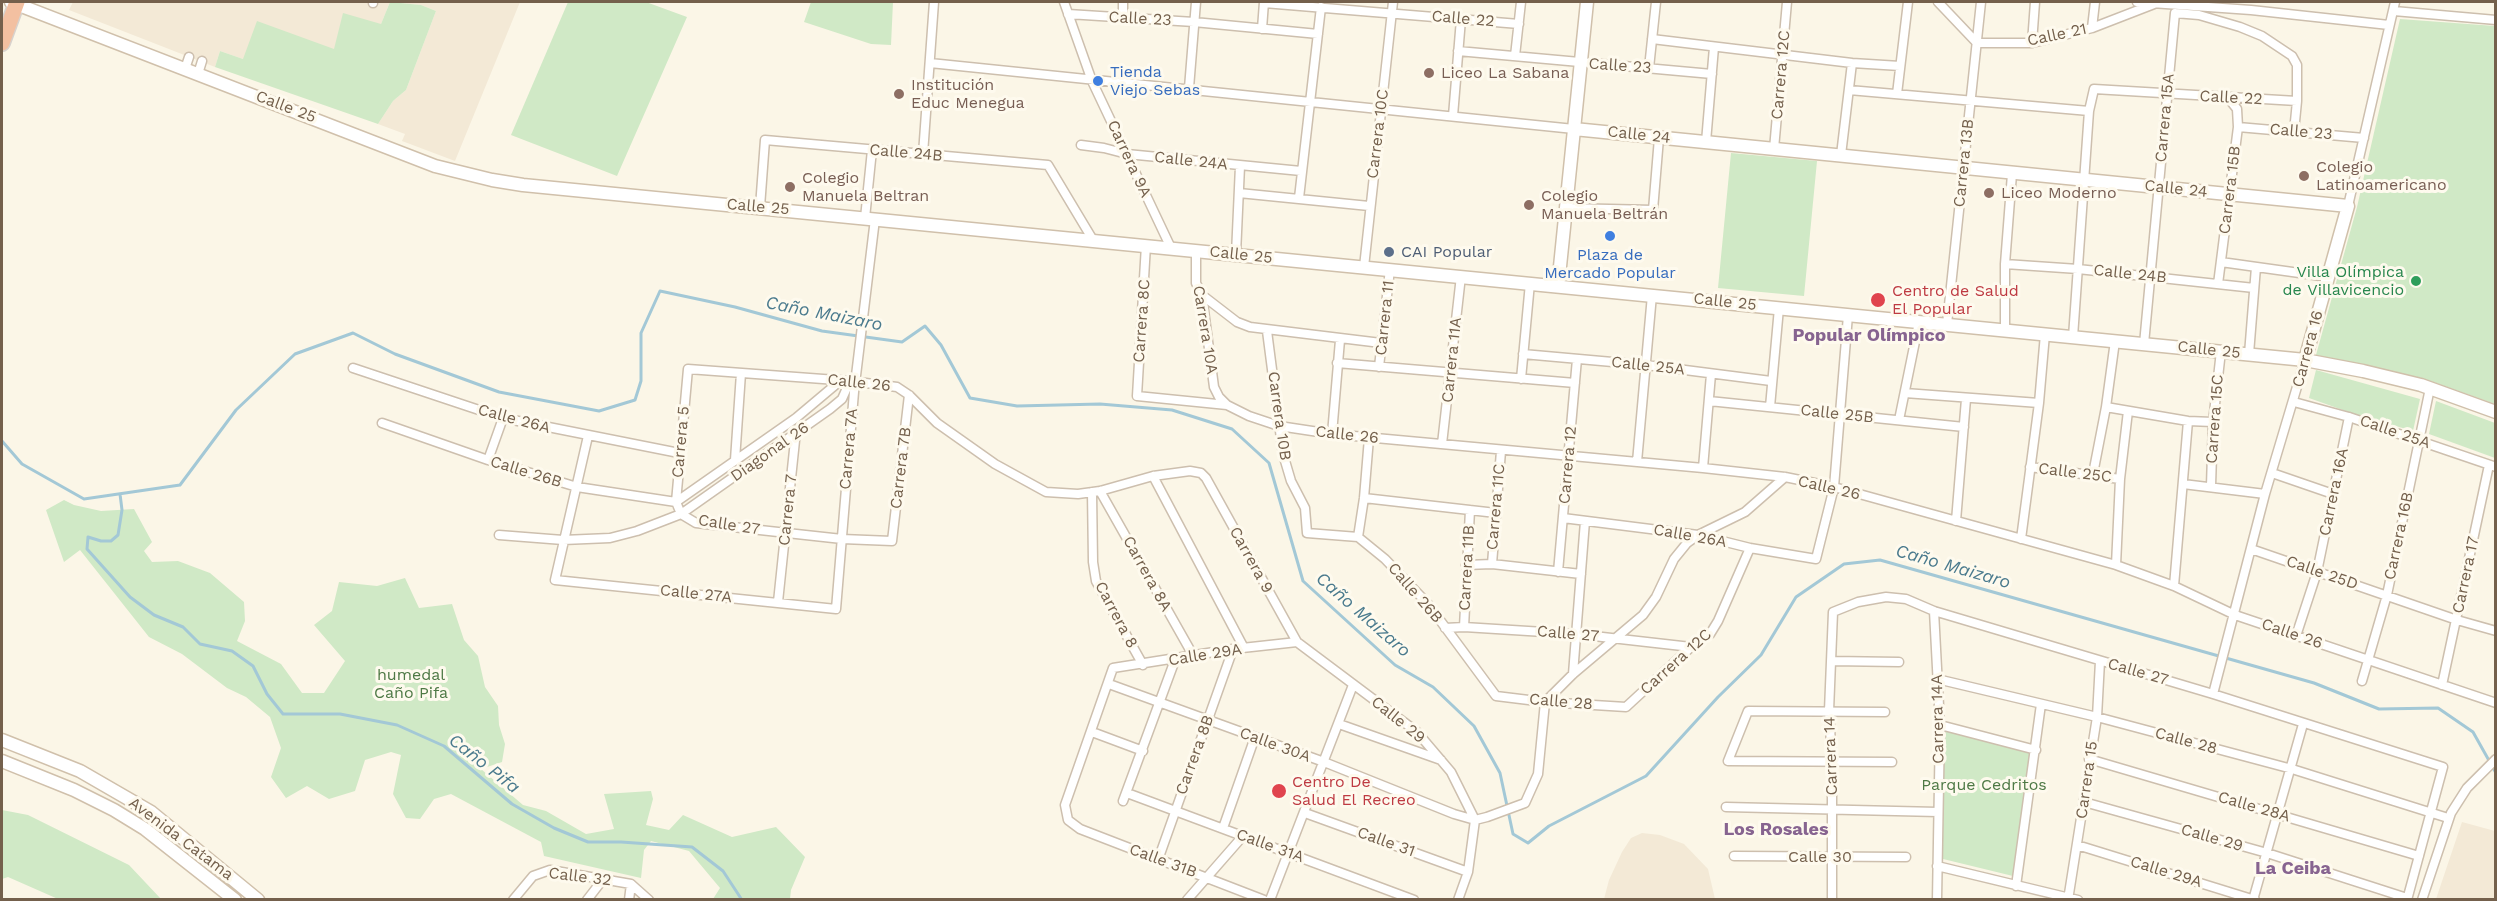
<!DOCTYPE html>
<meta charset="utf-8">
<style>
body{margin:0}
#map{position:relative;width:2497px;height:901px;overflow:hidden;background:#fbf6e7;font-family:"Work Sans",sans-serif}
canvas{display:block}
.frame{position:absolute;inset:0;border:3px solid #74604c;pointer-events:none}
</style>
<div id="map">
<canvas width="2497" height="901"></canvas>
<div class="frame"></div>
</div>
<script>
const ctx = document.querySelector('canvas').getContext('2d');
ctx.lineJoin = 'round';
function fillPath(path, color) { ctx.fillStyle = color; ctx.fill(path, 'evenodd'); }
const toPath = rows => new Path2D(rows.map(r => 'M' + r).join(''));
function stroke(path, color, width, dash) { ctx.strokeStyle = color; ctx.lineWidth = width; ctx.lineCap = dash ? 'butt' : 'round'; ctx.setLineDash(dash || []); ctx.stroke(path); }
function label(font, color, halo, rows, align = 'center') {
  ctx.font = font + ' "Work Sans",sans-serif'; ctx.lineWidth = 6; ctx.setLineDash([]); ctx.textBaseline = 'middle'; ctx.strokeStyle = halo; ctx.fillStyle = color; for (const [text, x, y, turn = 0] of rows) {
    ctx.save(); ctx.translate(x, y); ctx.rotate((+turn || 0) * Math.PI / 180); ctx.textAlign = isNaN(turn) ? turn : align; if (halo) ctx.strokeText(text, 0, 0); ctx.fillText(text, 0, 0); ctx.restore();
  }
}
fillPath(toPath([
 [73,2,520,2,455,161,402,141,405,134,378,124,393,101,406,90,436,11,421,5,390,2,381,24,334,50,243,59,220,51,215,67,69,10],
 [2462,822,2495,831,2495,899,2436,899],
 [1642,833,1660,835,1684,844,1708,869,1715,899,1604,899,1609,880,1622,852,1631,838]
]), '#f3e9d6');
fillPath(toPath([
 [390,2,421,5,436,11,406,90,393,101,378,124,215,67,220,51,243,59,257,21,334,49,343,13,381,24],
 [568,2,646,2,687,17,617,176,511,135],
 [811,2,893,2,891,45,871,44,804,22],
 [2400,19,2495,26,2495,404,2422,378,2316,355,2357,207],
 [1731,153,1817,161,1804,296,1718,288],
 [2316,370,2420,399,2413,431,2354,414,2309,398],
 [2436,401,2495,423,2495,458,2429,434],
 [64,500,74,505,101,511,134,509,152,542,144,551,152,562,178,561,210,573,244,602,245,621,237,641,281,664,302,693,324,693,345,661,314,625,332,611,339,582,377,586,405,578,419,608,452,604,464,640,478,656,485,687,498,706,499,725,505,744,502,762,481,769,523,805,546,811,586,834,614,829,604,794,651,791,653,799,646,825,669,830,683,815,732,837,776,827,805,857,791,890,790,899,713,899,720,888,689,851,651,841,644,850,641,878,544,856,541,842,451,794,434,799,420,819,406,818,393,794,401,755,391,752,365,760,355,791,329,799,307,786,286,798,271,777,281,748,270,717,246,697,227,688,182,654,149,637,80,550,64,562,46,510],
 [1940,726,2034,751,2017,877,1939,858],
 [2,810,28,815,129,865,161,899,58,899,8,877,2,879]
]), '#d0e9c6');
stroke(toPath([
 [2,441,22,464,84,499,180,485,236,410,295,354,353,333,395,354,499,392,599,411,635,400,641,381,641,333,660,291,735,307,822,331,902,342,925,326,941,345,970,398,1017,406,1100,404,1172,410,1232,429,1269,463,1303,581,1395,665,1433,687,1474,726,1500,773,1513,834,1528,843,1549,826,1646,776,1718,697,1761,655,1796,597,1844,564,1880,560,2314,683,2379,709,2438,708,2473,732,2496,773],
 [120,494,122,510,118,535,111,541,101,541,88,537,87,549,130,597,154,615,183,627,200,644,232,651,253,666,267,694,283,714,340,714,397,725,444,746,512,804,554,828,588,842,621,842,692,847,723,871,742,900]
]), '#a3c8d6', 3);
const street = toPath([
 [1064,2,1092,81,1171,248],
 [1938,2,1977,43,2032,43,2092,28,2154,4],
 [2137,2,2251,10,2389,25],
 [373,3,373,2],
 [1264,3,1519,24],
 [2394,11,2496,20],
 [2175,13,2199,15,2240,27,2262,36,2292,56,2297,65,2297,101,2294,132],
 [1068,14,1194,22,1318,34],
 [1123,18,1123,2],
 [2092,28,2095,2],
 [1262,29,1264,2],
 [1652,39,1852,63,1900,66],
 [2032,43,2035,2],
 [1458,51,1712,74],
 [1515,56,1521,2],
 [930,63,1574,129],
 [1649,68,1656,2],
 [185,69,189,57],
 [198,74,202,61],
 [1189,88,1196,2],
 [1849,90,2089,111],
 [1897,94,1908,2],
 [1453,116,1461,19],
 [2238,127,2364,138],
 [1706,142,1714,47],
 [1081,145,1104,148,1127,154,1301,171],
 [1774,149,1787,2],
 [923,154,934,2],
 [1841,155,1852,63],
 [1239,193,1369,206],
 [1299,198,1321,7],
 [2348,206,2395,2],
 [760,207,765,140,1048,165,1093,240],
 [1566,208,1653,210,1659,138],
 [865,218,872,150],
 [1146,245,1137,396,1227,405,1249,416,1279,426,1332,434,1703,468,1785,477,1834,487,2116,565,2174,586,2235,615,2496,703],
 [1196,250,1196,283,1202,295,1214,387,1219,397,1227,405],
 [1236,254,1240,166],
 [2221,262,2328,277],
 [2005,264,2078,269,2254,288],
 [1364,267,1393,2],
 [2218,284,2238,127,2237,109,2229,99],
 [1202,295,1237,322,1250,327,1381,343],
 [1947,324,1981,2],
 [2005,330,2005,264,2012,174],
 [1267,331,1283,454,1291,481,1305,508,1307,533,1358,537,1385,559,1428,604,1496,696,1545,702,1626,707,1691,647,1710,634,1718,621,1750,548],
 [2073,337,2089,111,2094,89,2297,101],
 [2144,344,2175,13],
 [1523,354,1646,365,1771,381],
 [2249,354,2256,267],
 [1337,363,1575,383],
 [1379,367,1390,269],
 [353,368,503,418,679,453],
 [1521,379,1530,283],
 [1905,393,2039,403],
 [1709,401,1964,427],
 [2294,402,2349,417,2496,467],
 [1770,407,1779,308],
 [2106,407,2188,421,2213,422],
 [1899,420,1919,322],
 [382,423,488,460,577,487,676,502,796,418,840,381],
 [1332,434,1340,340],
 [588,436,555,580,836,609,854,392,875,219],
 [1442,444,1461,276],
 [488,460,503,418],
 [735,460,741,373],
 [1637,462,1652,295],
 [2030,467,2120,479],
 [1703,468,1711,374],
 [2272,473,2333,494],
 [2093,474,2106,407,2115,341],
 [1153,476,1244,648],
 [2183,484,2265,494],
 [2211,486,2213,422,2221,351],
 [1100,491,1194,657],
 [1092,492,1093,562,1096,581,1143,665],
 [1364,498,1496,513],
 [681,514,676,502,688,369,850,381,897,387,909,395,937,423,995,464,1046,492,1078,494,1100,491,1153,476,1190,471,1201,473,1206,478,1297,642,1417,732,1451,772,1475,820],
 [681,514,696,523,842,539,892,541,909,395],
 [1563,518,1698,535,1750,548,1816,559,1834,487,1848,315],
 [1956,521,1966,399],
 [499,535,563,540,610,538,637,531,681,514,830,409,842,399,850,381],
 [1358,537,1364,498,1369,438],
 [2021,539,2039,403,2045,334],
 [2251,549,2457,620,2496,631],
 [1492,564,1501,451],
 [1466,565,1492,564,1581,574],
 [2116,565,2120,479,2128,411],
 [1558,572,1577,359],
 [2174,586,2188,421],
 [778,602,796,431],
 [1934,611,1940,725,1937,900],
 [1464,627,1470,510],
 [1445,628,1464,627,1576,634,1691,647],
 [2296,636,2317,572,2349,417],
 [1832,661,1899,662],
 [1573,674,1585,521],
 [1937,679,2097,717,2292,769,2448,818],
 [2362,681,2387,595,2430,388],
 [1109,684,1324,762,1454,814,1475,820,1487,817,1525,803,1538,774,1545,702,1573,674,1643,615,1656,597,1674,559,1687,543,1698,535,1745,512,1785,477],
 [2442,685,2489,465],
 [2213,694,2265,494,2305,360],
 [1885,712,1748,711,1728,761,1892,762],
 [1339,724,1441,760],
 [1940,725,2036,750],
 [1092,732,1143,751],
 [2089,759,2419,856],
 [1127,793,1414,900],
 [1123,801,1175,660],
 [2084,802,2267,853,2407,898],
 [1726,807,1938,812],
 [1305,813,1468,872],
 [1223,828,1255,737],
 [2077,845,2255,900],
 [1734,856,1906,857],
 [1158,860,1233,649],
 [1937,866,2078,900],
 [2016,886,2041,704],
 [513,900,533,876,550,870,631,884,649,900],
 [587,900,604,878],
 [629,900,631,884],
 [1187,900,1243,836],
 [1264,900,1080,829,1068,820,1065,805,1113,668,1233,649,1297,642],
 [1270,900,1353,685],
 [1458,900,1468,872,1475,820],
 [1832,900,1832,761,1829,711,1833,612,1858,602,1886,597,1906,599,1934,611,2213,694,2443,767,2407,900],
 [2068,900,2097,717,2100,661],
 [2253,900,2303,724],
 [2422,900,2451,813,2467,788,2496,759]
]);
const secondary = toPath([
 [11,2,435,166,492,180,523,185,2305,360,2363,371,2421,385,2496,412],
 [1574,129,2348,206,2305,360],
 [1558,286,1587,2],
 [2,740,80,771,151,812,258,900],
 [2,761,74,790,114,810,145,829,235,900]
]);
const highway = toPath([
 [2,43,17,2]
]);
stroke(street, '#cdbfae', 11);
stroke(secondary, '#d0c0ab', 15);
stroke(highway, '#d8d2cd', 18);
stroke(street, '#fff', 8);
stroke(secondary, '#fff', 12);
stroke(highway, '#f3c0a1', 15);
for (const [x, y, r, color] of [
 [1429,73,6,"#8d6e63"],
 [1098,81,6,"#3f7fe0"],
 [899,94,6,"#8d6e63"],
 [2304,176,6,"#8d6e63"],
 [790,187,6,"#8d6e63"],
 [1989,193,6,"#8d6e63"],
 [1529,205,6,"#8d6e63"],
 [1610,236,6,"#3f7fe0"],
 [1389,252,6,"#5c6f8a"],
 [2416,281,6,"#2e9e5b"],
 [1878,300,8,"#e0444e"],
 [1279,791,8,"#e0444e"]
]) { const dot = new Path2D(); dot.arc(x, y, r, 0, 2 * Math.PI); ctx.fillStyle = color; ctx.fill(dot); stroke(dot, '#fefaee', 2); }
label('16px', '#74604c', '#fefaee', [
 ["Calle 23",1140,19,3],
 ["Calle 22",1463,19,5],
 ["Calle 21",2057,35,-12],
 ["Calle 23",1620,66,4],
 ["Carrera 12C",1781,75,-85],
 ["Calle 22",2231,98,3],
 ["Calle 25",286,107,21],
 ["Carrera 15A",2165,118,-85],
 ["Calle 23",2301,132,5],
 ["Carrera 10C",1378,134,-83],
 ["Calle 24",1639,135,6],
 ["Calle 24B",906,153,5],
 ["Carrera 9A",1129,159,65],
 ["Calle 24A",1191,161,6],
 ["Carrera 13B",1964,163,-84],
 ["Calle 24",2176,189,6],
 ["Carrera 15B",2230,190,-83],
 ["Calle 25",758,207,5],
 ["Calle 25",1241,255,6],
 ["Calle 24B",2130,274,6],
 ["Calle 25",1725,302,6],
 ["Carrera 11",1385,318,-84],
 ["Carrera 8C",1142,321,-86],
 ["Carrera 10A",1205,330,81],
 ["Carrera 16",2308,349,-75],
 ["Calle 25",2209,350,6],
 ["Carrera 11A",1452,360,-84],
 ["Calle 25A",1648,366,6],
 ["Calle 26",859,383,6],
 ["Calle 25B",1837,414,6],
 ["Carrera 10B",1279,416,82],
 ["Calle 26A",514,419,15],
 ["Carrera 15C",2215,419,-86],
 ["Calle 25A",2395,432,19],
 ["Calle 26",1347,435,6],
 ["Carrera 5",681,442,-85],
 ["Carrera 7A",849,449,-85],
 ["Diagonal 26",770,452,-35],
 ["Carrera 12",1568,465,-85],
 ["Carrera 7B",901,468,-83],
 ["Calle 26B",526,472,17],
 ["Calle 25C",2075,473,7],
 ["Calle 26",1829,488,13],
 ["Carrera 16A",2334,492,-78],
 ["Carrera 11C",1496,507,-85],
 ["Carrera 7",788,510,-84],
 ["Calle 27",729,525,9],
 ["Calle 26A",1690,536,10],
 ["Carrera 16B",2399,536,-78],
 ["Carrera 9",1251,560,61],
 ["Carrera 11B",1467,568,-87],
 ["Calle 25D",2322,573,19],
 ["Carrera 8A",1147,574,61],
 ["Carrera 17",2466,575,-78],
 ["Calle 26B",1415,593,49],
 ["Calle 27A",696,594,6],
 ["Carrera 8",1116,615,62],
 ["Calle 27",1568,634,5],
 ["Calle 26",2292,634,19],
 ["Calle 29A",1205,655,-9],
 ["Carrera 12C",1676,662,-42],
 ["Calle 27",2138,672,16],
 ["Calle 28",1561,702,5],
 ["Carrera 14A",1938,719,-91],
 ["Calle 29",1398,720,39],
 ["Calle 28",2186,741,15],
 ["Calle 30A",1275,745,20],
 ["Carrera 8B",1195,755,-70],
 ["Carrera 14",1831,756,-92],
 ["Carrera 15",2087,780,-82],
 ["Calle 28A",2254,807,16],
 ["Calle 29",2212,838,16],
 ["Avenida Catama",181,839,37],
 ["Calle 31",1386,842,20],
 ["Calle 31A",1270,846,20],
 ["Calle 30",1820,857],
 ["Calle 31B",1163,861,20],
 ["Calle 29A",2166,872,17],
 ["Calle 32",580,877,7]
]);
label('16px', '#366cbe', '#fefaee', [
 ["Tienda",1110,72],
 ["Viejo Sebas",1110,90],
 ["Plaza de",1610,255,"center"],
 ["Mercado Popular",1610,273,"center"]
], 'left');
label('16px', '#785e54', '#fefaee', [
 ["Liceo La Sabana",1441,73],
 ["Institución",911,85],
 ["Educ Menegua",911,103],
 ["Colegio",2316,167],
 ["Latinoamericano",2316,185],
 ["Colegio",802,178],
 ["Manuela Beltran",802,196],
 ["Liceo Moderno",2001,193],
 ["Colegio",1541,196],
 ["Manuela Beltrán",1541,214]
], 'left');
label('16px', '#4e5e75', '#fefaee', [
 ["CAI Popular",1401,252]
], 'left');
label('16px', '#27864d', '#fefaee', [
 ["Villa Olímpica",2404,272],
 ["de Villavicencio",2404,290]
], 'right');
label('16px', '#be3a42', '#fefaee', [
 ["Centro de Salud",1892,291],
 ["El Popular",1892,309],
 ["Centro De",1292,782],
 ["Salud El Recreo",1292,800]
], 'left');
label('16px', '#4e7945', '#fefaee', [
 ["humedal",411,675],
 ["Caño Pifa",411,693],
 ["Parque Cedritos",1984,785]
]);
label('italic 18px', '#4a7a8d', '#fefaee', [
 ["Caño Maizaro",824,314,11],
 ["Caño Maizaro",1953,567,16],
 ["Caño Maizaro",1363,615,41],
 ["Caño Pifa",484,764,38]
]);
label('bold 18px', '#876490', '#fefaee', [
 ["Popular Olímpico",1869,336],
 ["Los Rosales",1776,830],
 ["La Ceiba",2293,869]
]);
</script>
